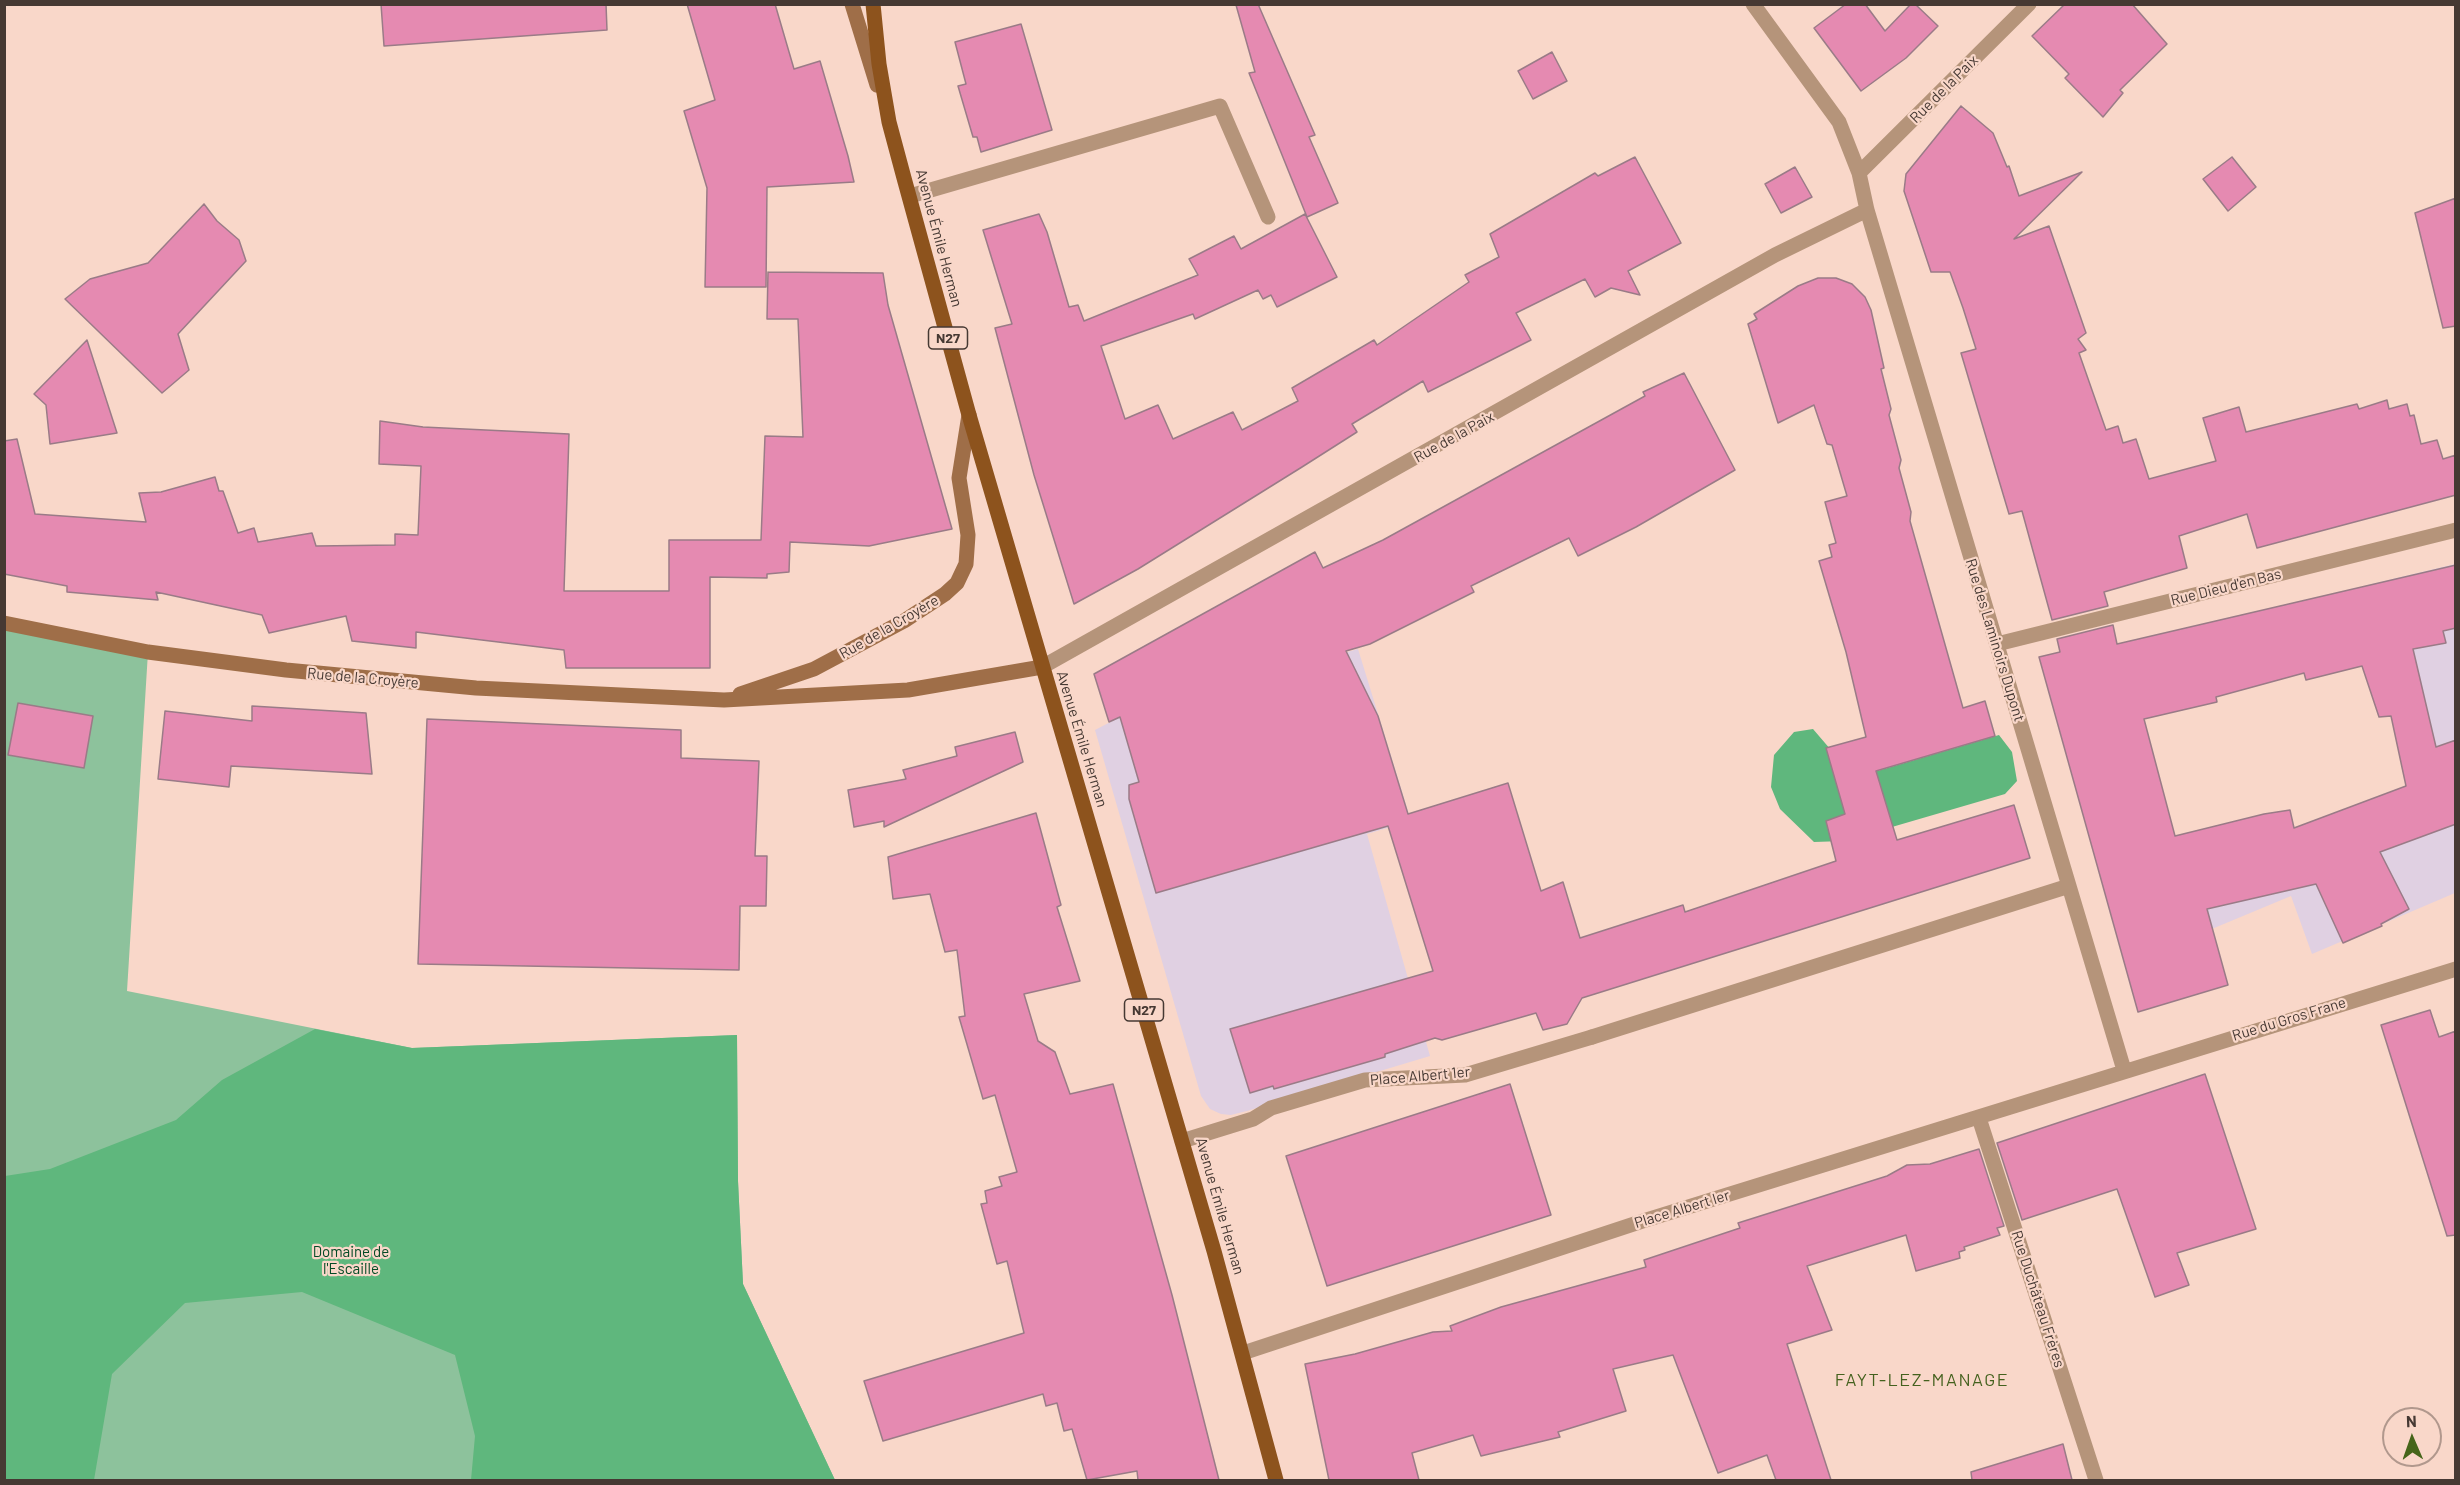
<!DOCTYPE html>
<meta charset="utf-8">
<style>
body{margin:0}
#map{position:relative;width:2460px;height:1485px;overflow:hidden;background:#f9d7c9;font-family:Barlow,sans-serif}
canvas{display:block}
.frame{position:absolute;inset:0;border:6px solid #463933;pointer-events:none}
.north{position:absolute;left:2382px;top:1407px;width:60px;height:60px;box-sizing:border-box;background:#f9d7c9;border:2px solid #b1988d;border-radius:50%;rotate:358deg;font-size:16px;font-weight:700;line-height:24px;text-align:center;color:#463933}
.north::after{content:'';display:block;margin:auto;width:21px;height:27px;background:#46651a;clip-path:polygon(50% 0,100% 100%,50% 72%,0 100%)}
</style>
<div id="map">
<canvas width="2460" height="1485"></canvas>
<div class="frame"></div>
<div class="north">N</div>
</div>
<script>
const ctx = document.querySelector('canvas').getContext('2d');
ctx.lineJoin = 'round';
function fillPath(path, color) { ctx.fillStyle = color; ctx.fill(path, 'evenodd'); }
const toPath = rows => new Path2D(rows.map(r => 'M' + r).join(''));
function stroke(path, color, width, dash) { ctx.strokeStyle = color; ctx.lineWidth = width; ctx.lineCap = dash ? 'butt' : 'round'; ctx.setLineDash(dash || []); ctx.stroke(path); }
function label(font, color, halo, rows, align = 'center') {
  ctx.font = font + ' Barlow,sans-serif'; ctx.lineWidth = 4.5; ctx.setLineDash([]); ctx.textBaseline = 'middle'; ctx.strokeStyle = halo; ctx.fillStyle = color; for (const [text, x, y, turn = 0] of rows) {
    ctx.save(); ctx.translate(x, y); ctx.rotate((+turn || 0) * Math.PI / 180); ctx.textAlign = isNaN(turn) ? turn : align; if (halo) ctx.strokeText(text, 0, 0); ctx.fillText(text, 0, 0); ctx.restore();
  }
}
fillPath(toPath([
 [2455,564,2455,893,2312,954,2291,896,2183,941,2254,844,2406,786,2391,716,2382,645,2368,585],
 [1358,649,1411,821,1367,834,1430,1056,1247,1111,1231,1115,1221,1114,1210,1109,1201,1096,1095,730,1120,717]
]), '#e0d0e2');
fillPath(toPath([
 [5,623,148,652,127,991,412,1048,737,1035,738,1181,743,1284,835,1480,5,1480]
]), '#8dc29c');
fillPath(toPath([
 [1813,729,1831,750,1840,782,1999,735,2012,752,2017,781,2005,794,1844,841,1814,842,1780,809,1771,787,1774,755,1794,732],
 [315,1029,412,1048,737,1035,738,1181,743,1284,835,1480,471,1480,475,1436,455,1355,302,1292,185,1303,112,1374,94,1480,5,1480,5,1176,50,1169,176,1120,222,1080]
]), '#5fb77d');
const building = toPath([
 [381,4,606,4,607,30,384,46,381,4],
 [687,4,775,4,794,69,820,61,848,156,854,182,767,187,766,287,705,287,707,188,684,111,715,100,687,4],
 [1258,4,1315,135,1309,137,1338,203,1307,217,1249,73,1255,72,1236,5,1258,4],
 [1846,4,1865,4,1885,31,1911,4,1915,4,1938,26,1906,58,1861,91,1814,28,1846,4],
 [2065,4,2132,4,2167,44,2120,90,2123,93,2103,117,2065,78,2069,74,2032,36,2065,4],
 [1021,24,1052,130,981,152,977,137,973,137,958,86,966,84,955,42,1021,24],
 [1552,52,1567,81,1533,99,1518,71,1552,52],
 [1961,106,1993,133,2007,167,2009,166,2019,196,2082,172,2014,239,2049,226,2086,333,2078,339,2086,350,2079,353,2106,430,2118,426,2123,443,2136,439,2149,479,2216,461,2203,418,2239,407,2246,432,2357,404,2359,409,2387,400,2389,409,2407,404,2410,416,2414,415,2421,444,2437,440,2443,459,2456,455,2456,495,2257,548,2247,514,2179,536,2187,568,2104,592,2108,606,2052,620,2022,511,2009,514,1961,353,1976,349,1963,308,1950,272,1931,272,1904,191,1906,174,1961,106],
 [1635,157,1681,243,1628,271,1640,295,1611,288,1595,297,1585,279,1516,313,1531,340,1428,392,1423,381,1352,424,1357,432,1302,467,1138,569,1074,604,1034,475,995,328,1012,324,983,230,1039,214,1047,232,1069,307,1078,305,1084,321,1198,275,1189,259,1234,236,1241,249,1305,214,1337,277,1277,307,1271,295,1263,299,1258,290,1195,319,1193,314,1101,346,1125,419,1158,405,1173,439,1233,412,1242,430,1298,401,1292,388,1374,340,1377,345,1469,282,1465,275,1499,257,1490,234,1595,173,1598,176,1635,157],
 [2232,157,2256,187,2228,211,2203,179,2232,157],
 [1795,167,1812,197,1781,213,1765,184,1795,167],
 [2456,198,2456,326,2443,328,2415,213,2456,198],
 [204,204,217,221,239,240,246,261,178,334,189,370,162,393,65,299,90,279,148,263,204,204],
 [768,272,883,273,888,305,952,529,869,546,790,542,789,572,767,574,767,578,710,577,710,668,566,668,564,650,416,632,416,648,352,641,346,616,269,633,262,615,156,592,158,600,67,592,67,586,4,574,4,441,17,439,35,514,146,522,139,493,161,492,215,477,219,491,223,491,238,533,254,528,258,542,312,533,316,546,395,545,395,534,418,535,421,466,379,464,380,421,423,427,569,434,564,591,669,591,669,540,761,540,765,436,803,437,798,319,767,319,768,272],
 [1836,278,1852,284,1865,297,1871,310,1884,368,1881,369,1891,409,1889,415,1901,460,1899,468,1911,512,1910,521,1963,708,1985,701,1995,736,1876,771,1897,840,2014,805,2030,858,1582,998,1567,1024,1543,1030,1536,1013,1442,1040,1435,1038,1385,1054,1385,1057,1274,1089,1273,1086,1250,1093,1230,1029,1433,971,1388,826,1156,893,1129,799,1129,785,1139,782,1120,717,1109,722,1094,674,1315,552,1323,568,1383,540,1645,396,1643,392,1684,373,1735,470,1636,527,1578,556,1569,538,1471,586,1474,592,1370,644,1346,651,1378,716,1408,814,1508,783,1541,891,1563,882,1580,938,1683,905,1685,912,1836,861,1826,821,1845,814,1826,748,1866,737,1846,652,1819,561,1832,557,1829,545,1836,543,1825,502,1847,496,1832,445,1827,444,1814,405,1778,423,1748,324,1757,319,1754,314,1798,286,1818,278,1836,278],
 [87,340,117,433,50,444,46,405,34,394,87,340],
 [2456,565,2456,628,2443,631,2446,643,2413,649,2436,747,2456,740,2456,824,2380,852,2409,909,2381,924,2382,926,2343,943,2316,884,2207,909,2228,985,2138,1012,2039,657,2060,652,2057,639,2113,625,2117,644,2456,565],
 [2362,666,2379,717,2391,716,2406,786,2294,828,2290,810,2264,814,2175,836,2144,719,2217,702,2216,697,2304,673,2306,680,2362,666],
 [18,703,93,716,84,768,8,755,18,703],
 [252,706,366,713,372,774,231,766,229,787,158,779,165,711,252,721,252,706],
 [427,719,681,730,681,758,759,761,755,856,767,856,766,906,740,906,739,970,418,964,427,719],
 [1015,732,1023,762,884,827,884,821,854,827,848,790,906,779,903,770,957,756,955,747,1015,732],
 [1036,813,1061,905,1057,907,1080,981,1024,994,1038,1041,1055,1052,1070,1094,1113,1084,1172,1295,1219,1480,1138,1480,1137,1471,1087,1480,1072,1429,1064,1431,1057,1403,1046,1406,1043,1394,883,1441,864,1381,1024,1333,1007,1261,997,1264,981,1204,987,1203,985,1191,1002,1186,999,1177,1017,1172,995,1095,983,1099,959,1017,965,1016,957,950,945,952,930,894,893,899,888,857,1036,813],
 [2430,1010,2439,1037,2456,1031,2456,1235,2447,1236,2381,1025,2430,1010],
 [2205,1074,2256,1229,2177,1253,2189,1285,2155,1297,2117,1189,2022,1220,1997,1143,2205,1074],
 [1510,1084,1551,1215,1327,1286,1286,1156,1510,1084],
 [1979,1149,2004,1226,1997,1228,2000,1235,1964,1247,1965,1250,1959,1252,1960,1258,1916,1271,1906,1235,1807,1266,1832,1330,1787,1344,1831,1480,1776,1480,1767,1455,1718,1473,1673,1355,1613,1369,1626,1411,1558,1432,1560,1437,1481,1456,1473,1435,1412,1453,1419,1480,1329,1480,1305,1364,1355,1354,1433,1332,1452,1331,1450,1326,1501,1307,1646,1267,1644,1260,1740,1228,1738,1223,1887,1176,1907,1165,1930,1164,1979,1149],
 [2063,1444,2072,1480,1972,1480,1971,1472,2063,1444]
]);
fillPath(building, '#e58ab1');
stroke(building, '#9a7b87', 1.5);
stroke(toPath([
 [910,196,1220,106,1268,217],
 [1182,1141,1253,1119,1271,1108,1365,1080,1465,1075,1592,1037]
]), '#b5947a', 15);
stroke(toPath([
 [1753,4,1839,122,1859,173,1867,210,2124,1070],
 [1859,173,2029,4],
 [1997,644,2456,530],
 [1042,667,1775,255,1867,210],
 [1592,1037,2069,886],
 [1979,1118,2096,1480],
 [1243,1353,1646,1220,2456,969]
]), '#b5947a', 15);
stroke(toPath([
 [852,4,877,85],
 [4,623,148,652,286,670,476,688,724,700,908,690,1042,667],
 [740,694,814,669,904,621,945,594,957,583,966,564,968,535,959,478,969,415]
]), '#9f6e48', 15);
stroke(toPath([
 [873,4,879,64,889,122,904,178,969,415,1214,1251,1276,1480]
]), '#8d531d', 15);
for (const [x, y, w] of [
 [948,338,39],
 [1144,1010,39]
]) { const box = new Path2D(); box.roundRect(x - w / 2, y - 11, w, 22, 4.5); ctx.fillStyle = '#f9d7c9'; ctx.fill(box); stroke(box, '#463933', 1.5); }
label('bold 14px', '#463933', null, [
 ["N27",948,338],
 ["N27",1144,1010]
]);
label('15px', '#463933', '#f9d7c9', [
 ["Rue de la Paix",1944,89,-45],
 ["Avenue Émile Herman",939,238,75],
 ["Rue de la Paix",1454,437,-29],
 ["Rue Dieu d'en Bas",2226,587,-14],
 ["Rue de la Croyère",889,627,-30],
 ["Rue des Laminoirs Dupont",1995,640,73],
 ["Rue de la Croyère",363,678,5],
 ["Avenue Émile Herman",1082,739,73],
 ["Rue du Gros Frane",2289,1019,-17],
 ["Place Albert 1er",1420,1076,-5],
 ["Avenue Émile Herman",1220,1206,74],
 ["Place Albert Ier",1682,1209,-17],
 ["Rue Duchâteau Frères",2038,1299,72]
]);
label('15px', '#034a25', '#f9d7c9', [
 ["Domaine de",351,1252],
 ["l'Escaille",351,1269]
]);
ctx.letterSpacing = '1.5px';
label('18px', '#44611e', '#f9d7c9', [
 ["FAYT-LEZ-MANAGE",1922,1380]
]);
ctx.letterSpacing = '0px';
</script>
